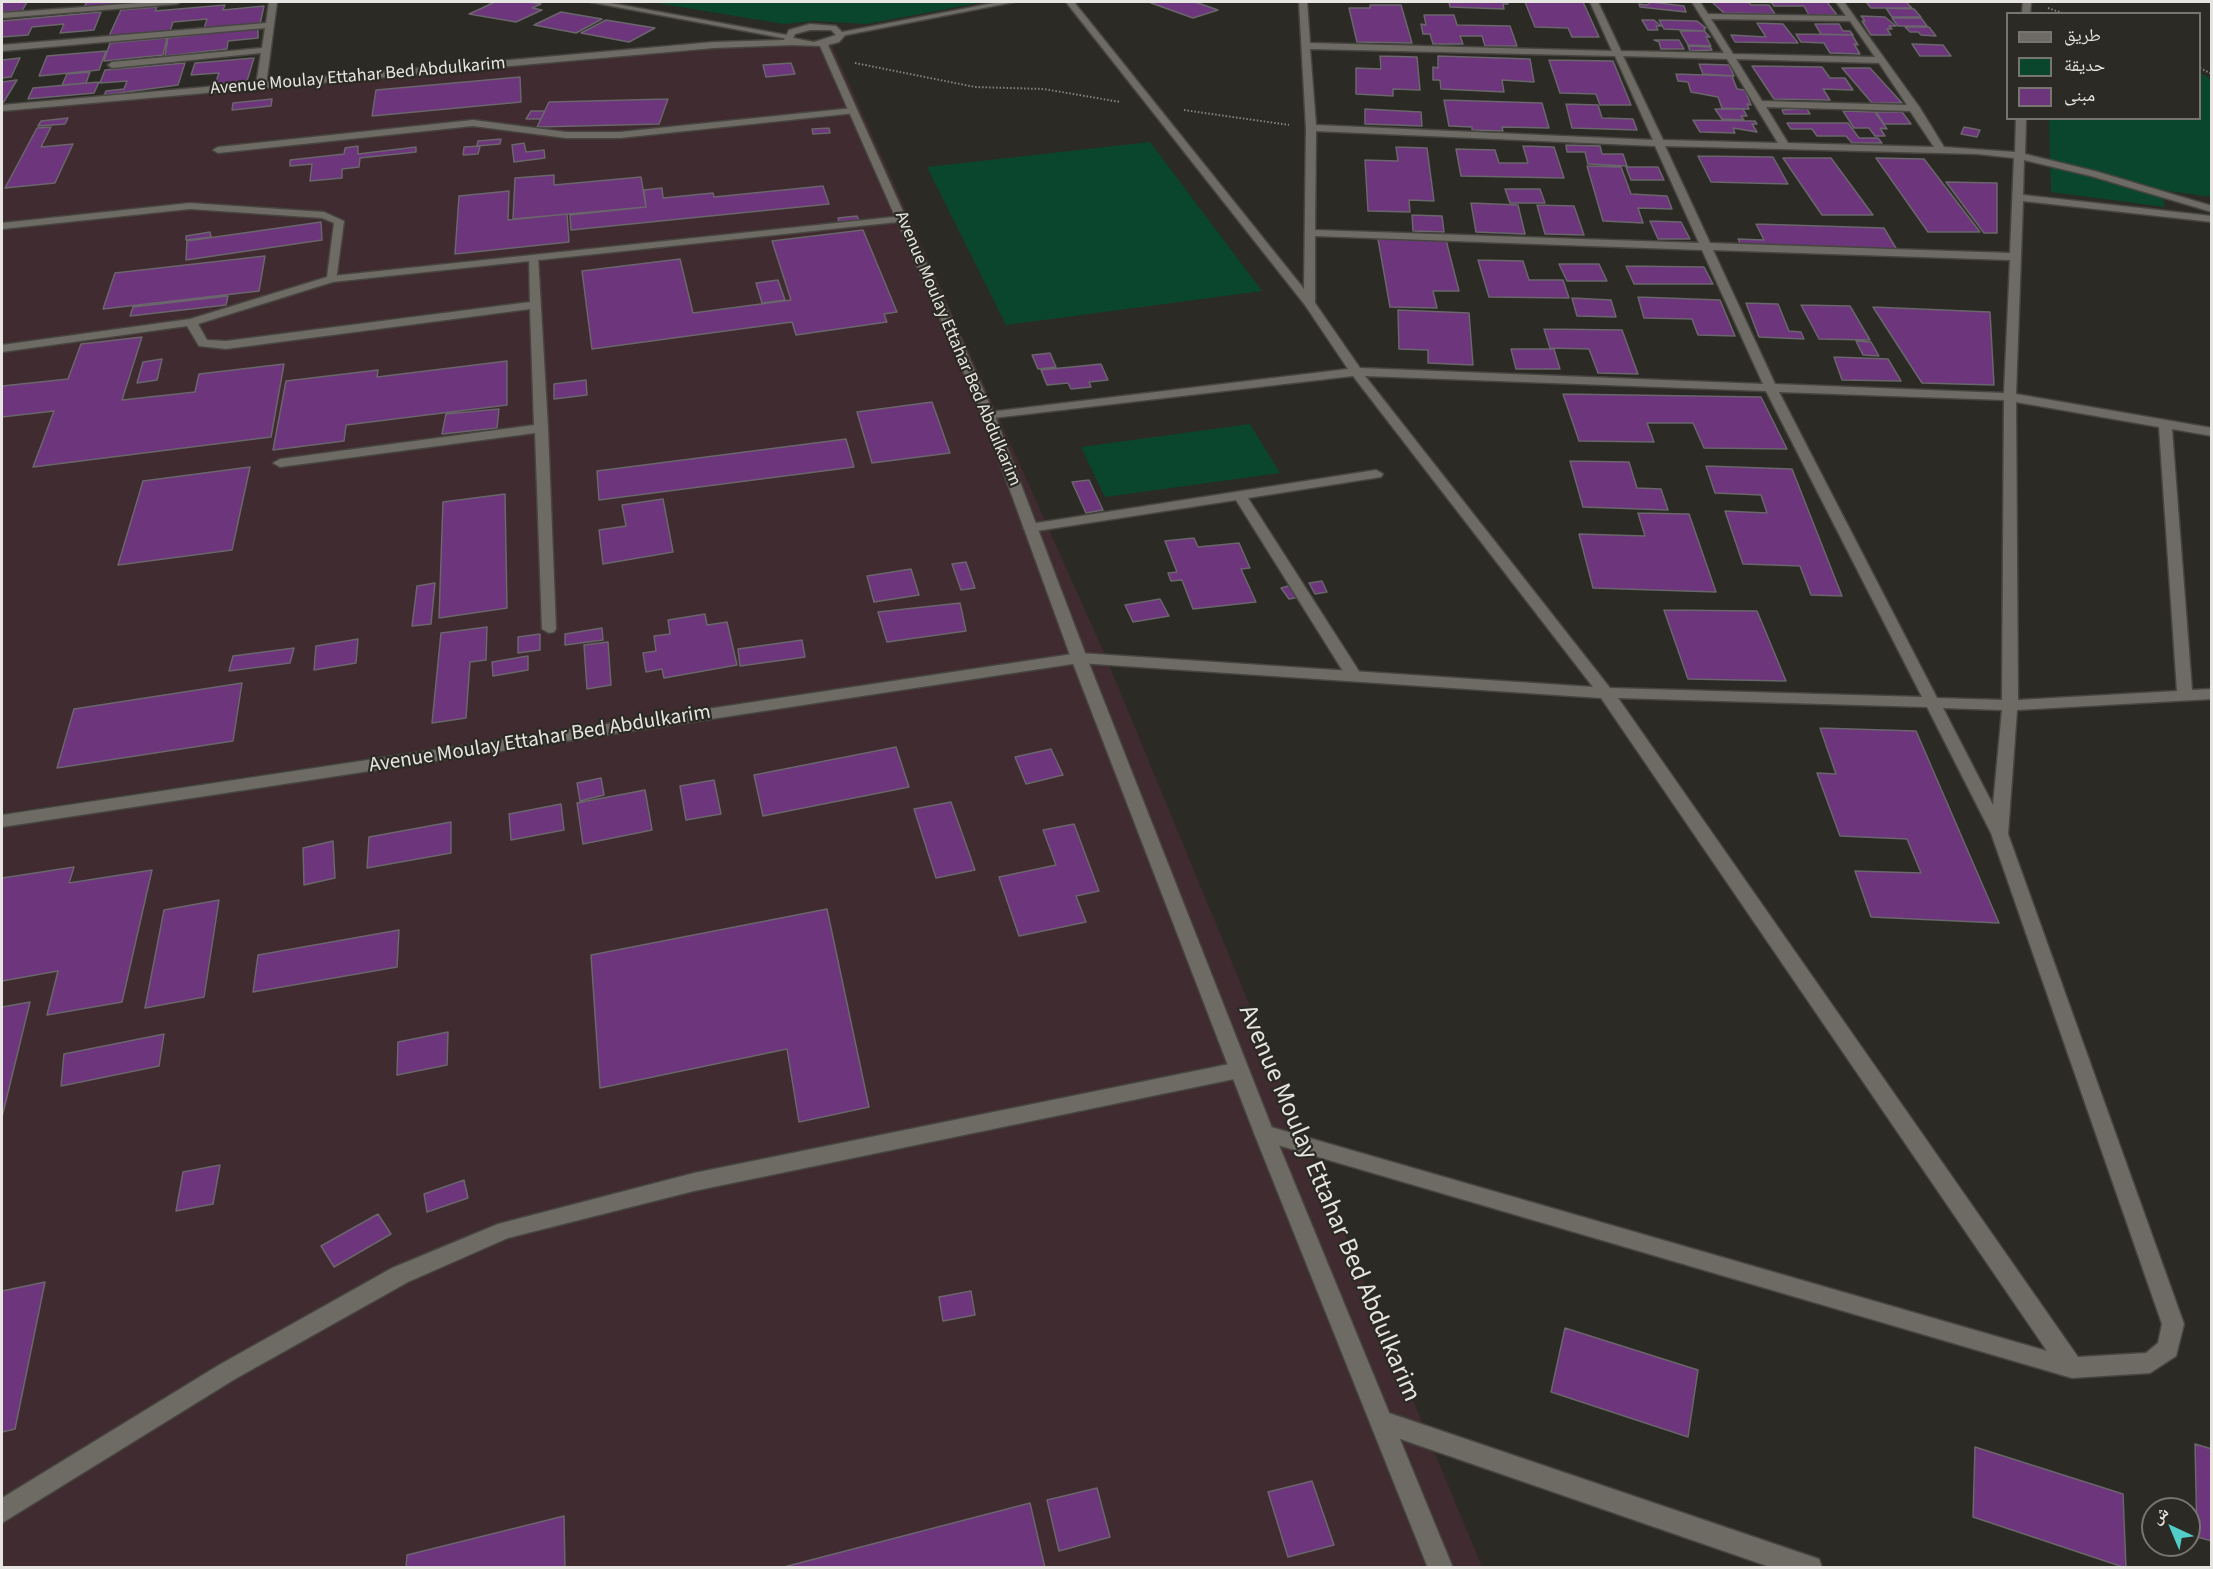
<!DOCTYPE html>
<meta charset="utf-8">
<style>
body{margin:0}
#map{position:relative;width:2213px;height:1569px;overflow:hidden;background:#2c2a24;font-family:"Source Sans 3","Noto Naskh Arabic",sans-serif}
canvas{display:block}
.frame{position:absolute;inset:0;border:3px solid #e7e5e1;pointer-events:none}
.legend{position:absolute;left:2006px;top:12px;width:195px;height:108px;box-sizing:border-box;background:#2c2a24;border:2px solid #777570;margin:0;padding:8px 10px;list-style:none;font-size:18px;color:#e7e5e1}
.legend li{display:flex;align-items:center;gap:12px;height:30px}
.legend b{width:30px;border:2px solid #777570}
.north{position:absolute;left:2141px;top:1497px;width:60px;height:60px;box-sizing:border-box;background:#2c2a24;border:2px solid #777570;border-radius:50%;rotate:316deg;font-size:16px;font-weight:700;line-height:24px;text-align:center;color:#e7e5e1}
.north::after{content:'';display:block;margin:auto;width:21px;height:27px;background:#53cdca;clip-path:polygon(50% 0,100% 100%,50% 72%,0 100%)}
</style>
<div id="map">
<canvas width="2213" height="1569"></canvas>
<div class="frame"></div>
<ul class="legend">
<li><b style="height:8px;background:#6e6b65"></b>طريق</li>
<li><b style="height:16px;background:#09462d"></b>حديقة</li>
<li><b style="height:16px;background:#6c357c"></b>مبنى</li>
</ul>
<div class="north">ش</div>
</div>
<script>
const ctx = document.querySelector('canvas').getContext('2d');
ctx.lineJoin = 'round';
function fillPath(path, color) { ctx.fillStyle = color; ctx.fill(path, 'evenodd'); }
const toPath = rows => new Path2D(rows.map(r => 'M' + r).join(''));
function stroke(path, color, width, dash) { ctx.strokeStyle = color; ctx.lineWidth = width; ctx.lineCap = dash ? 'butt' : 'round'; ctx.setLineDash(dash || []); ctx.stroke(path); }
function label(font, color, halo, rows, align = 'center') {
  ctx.font = font + ' "Source Sans 3",sans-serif'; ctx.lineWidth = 4.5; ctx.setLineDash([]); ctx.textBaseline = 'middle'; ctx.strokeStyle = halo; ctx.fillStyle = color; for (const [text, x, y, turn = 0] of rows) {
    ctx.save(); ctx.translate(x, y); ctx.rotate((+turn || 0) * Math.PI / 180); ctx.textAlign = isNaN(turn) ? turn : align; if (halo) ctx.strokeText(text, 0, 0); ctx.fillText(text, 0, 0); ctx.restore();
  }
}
fillPath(toPath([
 [829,38,1102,648,1482,1567,2,1567,2,821,979,667,2,813,2,111]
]), '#3f2b30');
fillPath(toPath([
 [650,2,984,2,867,24,814,21,784,24],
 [2200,73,2211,79,2211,197,2161,190,2165,207,2051,192,2049,119,2200,118],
 [1150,142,1262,291,1006,325,927,167],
 [1250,424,1280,473,1105,497,1081,447]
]), '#09462d');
const building = toPath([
 [2,2,31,2,27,2,22,11,2,12,2,2],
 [87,2,150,2,84,7,87,2],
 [485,2,528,2,541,4,532,8,542,10,516,22,469,14,493,3,485,2],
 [1156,2,1195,2,1218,10,1193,18,1151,3,1156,2],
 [1449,2,1507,2,1508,4,1503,4,1504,9,1450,7,1449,2],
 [1525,2,1583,2,1599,37,1572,37,1568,28,1535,27,1525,2],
 [1651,2,1684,6,1686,12,1640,7,1639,4,1647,5,1651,2],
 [1712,2,1748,2,1751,5,1769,5,1775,14,1724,13,1712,2],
 [1771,2,1827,2,1837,15,1809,15,1804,6,1774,6,1771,2],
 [1866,2,1906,2,1912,8,1871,8,1866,2],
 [225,5,223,10,264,6,260,24,204,29,207,19,173,22,170,31,109,36,121,10,157,7,155,11,225,5],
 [1370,5,1401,5,1412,43,1357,42,1349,8,1370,8,1370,5],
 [1886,8,1914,9,1921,17,1892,17,1886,8],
 [101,12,94,30,60,33,64,24,32,27,28,35,2,37,2,21,101,12],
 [561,12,602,19,576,33,534,25,561,12],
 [1424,15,1454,15,1457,25,1510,26,1517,46,1485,46,1482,36,1460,36,1463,44,1433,44,1430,34,1423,34,1421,24,1426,25,1424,15],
 [1861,16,1885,17,1896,26,1889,26,1892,29,1887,29,1891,35,1871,35,1862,21,1865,21,1861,16],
 [1892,18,1921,18,1927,26,1898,26,1892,18],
 [606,20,655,28,629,42,581,33,606,20],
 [1642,20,1654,20,1661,26,1656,26,1658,30,1648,30,1642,20],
 [1659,20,1697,21,1706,28,1704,28,1705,31,1664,29,1659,20],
 [1757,23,1783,24,1798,43,1735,42,1731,35,1766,37,1757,23],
 [1815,24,1839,24,1843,31,1850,31,1853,35,1821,34,1815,24],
 [1905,27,1929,27,1936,36,1921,35,1918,32,1910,32,1905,27],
 [258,28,258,38,228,41,227,49,165,56,168,38,258,28],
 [1680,31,1704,31,1710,37,1706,37,1711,46,1688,45,1680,31],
 [1796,34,1852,35,1858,45,1854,44,1860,54,1830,53,1824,43,1801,42,1796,34],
 [167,38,163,55,104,61,110,43,167,38],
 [1654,40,1679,40,1684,49,1661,49,1659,42,1654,40],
 [1912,44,1943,45,1951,56,1920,56,1912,44],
 [1688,46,1710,47,1712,50,1690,51,1688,46],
 [106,51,99,70,39,76,47,56,106,51],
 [1380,56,1417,57,1420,90,1393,89,1393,96,1356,94,1356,68,1381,69,1380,56],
 [1438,56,1530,59,1534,82,1502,80,1504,92,1441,89,1440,80,1433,80,1433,67,1438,68,1438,56],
 [20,58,11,77,2,78,2,60,20,58],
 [254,58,247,81,215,84,219,73,191,75,195,63,254,58],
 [1549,60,1613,61,1631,105,1600,105,1596,94,1560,93,1549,60],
 [185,63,178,85,104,95,106,91,124,89,127,81,100,83,105,70,185,63],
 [791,63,795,74,766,77,763,65,791,63],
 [1699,64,1729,65,1734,76,1703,74,1699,64],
 [1752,66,1822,67,1830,78,1845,78,1853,90,1823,89,1830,100,1774,99,1752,66],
 [1842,68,1870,68,1902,103,1872,103,1842,68],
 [90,72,86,83,62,85,67,74,90,72],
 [1676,74,1732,76,1737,89,1745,90,1751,105,1747,104,1749,109,1722,108,1718,97,1691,92,1688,82,1678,81,1676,74],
 [520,77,521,102,372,116,376,90,520,77],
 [17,80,3,103,2,103,2,82,17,80],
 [99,82,94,93,28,99,33,88,99,82],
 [272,99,271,106,232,110,233,103,272,99],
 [668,99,659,124,537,127,549,102,668,99],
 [1444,100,1542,103,1549,128,1502,127,1503,131,1472,130,1472,127,1449,126,1444,100],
 [1566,104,1598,105,1602,118,1633,119,1637,130,1572,128,1566,104],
 [1365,109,1421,112,1422,126,1365,124,1365,109],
 [1715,109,1743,109,1747,116,1741,116,1744,120,1722,119,1715,109],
 [1800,109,1807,109,1810,114,1784,114,1782,110,1800,109],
 [531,111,545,111,541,119,526,119,531,111],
 [1843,111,1875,112,1887,129,1880,128,1885,136,1875,136,1869,128,1854,128,1843,111],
 [1876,112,1902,112,1911,124,1884,124,1876,112],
 [68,118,65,124,38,126,41,121,68,118],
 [1693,120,1755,121,1757,124,1752,124,1757,132,1733,128,1735,133,1700,132,1693,120],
 [1787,123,1848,123,1859,138,1878,138,1882,143,1852,143,1846,136,1817,136,1812,129,1791,129,1787,123],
 [51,127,41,147,73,144,55,183,5,188,37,128,51,127],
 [1964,127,1980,130,1977,137,1961,134,1964,127],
 [829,128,830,133,813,134,812,129,829,128],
 [501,139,500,144,477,146,478,141,501,139],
 [524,143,526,152,544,150,545,158,514,162,512,145,524,143],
 [1566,145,1600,146,1602,154,1623,154,1627,166,1588,164,1585,152,1567,152,1566,145],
 [358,146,358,154,416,147,416,152,360,158,359,167,342,169,342,178,310,181,312,164,290,166,290,160,344,154,345,148,358,146],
 [480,146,478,154,463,155,464,147,480,146],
 [1523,146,1554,147,1564,178,1461,176,1456,149,1495,150,1499,163,1528,163,1523,146],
 [1396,147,1427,148,1434,201,1409,200,1410,212,1368,211,1365,160,1398,161,1396,147],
 [1698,156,1773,157,1788,184,1711,182,1698,156],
 [1783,158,1831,158,1873,215,1822,215,1783,158],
 [1876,158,1924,159,1980,232,1928,232,1876,158],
 [1587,166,1621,167,1631,194,1667,196,1672,209,1638,208,1643,223,1603,221,1587,166],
 [1626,167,1658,167,1664,180,1631,180,1626,167],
 [554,175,554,185,641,177,646,207,513,219,515,178,554,175],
 [1946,182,1997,183,1997,233,1984,233,1946,182],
 [823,186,829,204,571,230,570,215,646,207,644,190,662,188,663,198,713,193,714,197,823,186],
 [1505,189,1540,189,1545,203,1510,203,1505,189],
 [509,191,508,220,567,214,569,242,455,254,459,196,509,191],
 [1471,203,1518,205,1525,234,1476,232,1471,203],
 [1537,205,1574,206,1584,235,1545,234,1537,205],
 [1412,215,1442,216,1444,232,1413,231,1412,215],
 [857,216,859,220,839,222,838,218,857,216],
 [1650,221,1681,222,1690,239,1658,239,1650,221],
 [321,222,322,240,186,260,187,241,321,222],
 [1756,224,1884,228,1897,250,1741,245,1738,239,1764,240,1756,224],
 [863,230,897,312,884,314,887,322,796,335,792,322,592,349,582,271,680,259,693,313,791,300,772,241,863,230],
 [210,232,211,237,186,240,186,236,210,232],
 [1378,239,1446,240,1459,291,1433,291,1437,308,1390,307,1378,239],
 [265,256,259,291,103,309,115,273,265,256],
 [1478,260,1523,261,1529,280,1563,280,1569,298,1489,297,1478,260],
 [1559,264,1599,264,1607,281,1567,281,1559,264],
 [1626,266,1704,267,1713,284,1634,284,1626,266],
 [778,280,785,300,762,303,756,283,778,280],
 [228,296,226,305,130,316,133,307,228,296],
 [1638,297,1720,300,1735,336,1698,335,1692,319,1644,318,1638,297],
 [1572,298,1611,300,1616,317,1577,316,1572,298],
 [1746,303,1778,304,1789,331,1801,332,1804,339,1759,337,1746,303],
 [1801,305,1850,306,1870,340,1819,339,1801,305],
 [1873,307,1990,312,1994,385,1922,383,1873,307],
 [1398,310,1469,313,1473,365,1428,363,1428,350,1399,349,1398,310],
 [1544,329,1622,330,1638,374,1598,373,1589,349,1550,348,1544,329],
 [142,337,122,400,195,392,199,374,284,364,271,437,33,467,54,411,2,417,2,386,68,379,81,344,142,337],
 [1856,341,1871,342,1879,356,1863,355,1856,341],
 [1511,349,1554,349,1560,369,1516,369,1511,349],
 [1050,353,1056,367,1038,369,1032,355,1050,353],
 [1834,357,1888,359,1901,381,1842,380,1834,357],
 [162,359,157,380,137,383,143,362,162,359],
 [507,361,507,405,346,425,344,441,273,450,286,381,378,370,377,377,507,361],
 [1101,364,1108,380,1089,382,1091,387,1071,389,1068,383,1047,385,1041,370,1101,364],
 [586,380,587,395,554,399,554,384,586,380],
 [1563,394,1761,397,1787,449,1704,448,1693,423,1647,423,1654,442,1579,441,1563,394],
 [932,402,950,453,872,463,857,412,932,402],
 [499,409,497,428,442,434,446,414,499,409],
 [846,439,854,467,599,500,597,471,846,439],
 [1570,461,1629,462,1637,488,1661,489,1668,510,1583,507,1570,461],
 [1706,466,1792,469,1842,596,1811,595,1800,566,1743,564,1725,511,1767,513,1761,495,1715,493,1706,466],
 [250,467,232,550,118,565,143,481,250,467],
 [1089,480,1103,510,1086,513,1072,482,1089,480],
 [505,494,507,608,439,618,443,502,505,494],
 [663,499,673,552,603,564,599,530,626,526,622,505,663,499],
 [1638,513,1689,514,1716,592,1593,588,1579,534,1645,536,1638,513],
 [1194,538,1198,547,1239,543,1250,568,1241,569,1256,602,1193,609,1182,580,1171,581,1168,573,1177,572,1165,541,1194,538],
 [966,562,975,588,961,590,952,564,966,562],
 [911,569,919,595,874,602,867,576,911,569],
 [1322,581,1327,592,1315,594,1309,583,1322,581],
 [435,583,431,624,412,626,417,586,435,583],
 [1292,585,1300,597,1289,599,1281,588,1292,585],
 [1160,599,1169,616,1133,622,1125,605,1160,599],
 [960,603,966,631,887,642,878,612,960,603],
 [1664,610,1757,611,1786,681,1688,679,1664,610],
 [705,614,707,625,727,622,737,665,664,678,662,669,646,672,643,653,656,651,654,636,670,634,668,620,705,614],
 [487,627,486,660,470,662,466,718,432,723,441,633,487,627],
 [602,628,603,640,565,645,565,634,602,628],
 [540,634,540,650,518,653,518,637,540,634],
 [358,639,356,663,314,670,316,646,358,639],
 [802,640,805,657,740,666,738,649,802,640],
 [608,642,611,685,587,689,584,645,608,642],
 [294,648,290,663,229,671,233,656,294,648],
 [528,656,528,670,493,676,492,662,528,656],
 [242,683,233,741,57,768,74,709,242,683],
 [1820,728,1916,731,1999,923,1871,917,1855,871,1921,873,1907,839,1840,836,1817,773,1836,774,1820,728],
 [896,747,909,787,763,816,754,775,896,747],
 [1051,749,1063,775,1026,784,1015,757,1051,749],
 [601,778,604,795,580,801,577,783,601,778],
 [714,780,721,814,686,820,680,786,714,780],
 [645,790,652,830,583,844,577,803,645,790],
 [951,802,975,870,936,878,914,809,951,802],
 [561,804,564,830,511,840,509,814,561,804],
 [451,822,451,853,367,868,369,837,451,822],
 [1074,824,1099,891,1076,896,1086,922,1019,936,999,877,1056,865,1043,830,1074,824],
 [333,841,335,878,304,885,303,848,333,841],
 [74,867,69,883,152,870,122,1002,47,1015,58,971,2,981,2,878,74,867],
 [219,900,204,997,145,1008,164,910,219,900],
 [827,909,869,1107,799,1122,787,1049,600,1088,591,955,827,909],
 [399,930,397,967,253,992,258,955,399,930],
 [30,1002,2,1117,2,1007,30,1002],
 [448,1032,447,1065,397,1075,398,1042,448,1032],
 [164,1034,159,1066,61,1086,64,1054,164,1034],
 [220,1165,213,1204,176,1211,183,1172,220,1165],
 [464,1180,468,1198,427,1212,424,1194,464,1180],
 [378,1214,391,1234,334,1267,321,1246,378,1214],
 [45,1282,15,1429,2,1432,2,1291,45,1282],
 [971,1291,975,1315,943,1321,939,1297,971,1291],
 [1565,1328,1698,1370,1688,1437,1551,1392,1565,1328],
 [2195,1444,2212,1449,2212,1541,2197,1537,2195,1444],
 [1975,1447,2123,1494,2126,1568,1973,1517,1975,1447],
 [1312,1481,1334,1545,1288,1557,1268,1492,1312,1481],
 [1097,1488,1110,1537,1059,1551,1047,1500,1097,1488],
 [1030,1503,1045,1568,780,1568,1030,1503],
 [564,1516,565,1568,406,1568,407,1555,564,1516]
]);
fillPath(building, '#6c357c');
stroke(building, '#6a666c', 1.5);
const service = toPath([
 [853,108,856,109,856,113,620,138,566,138,473,126,218,153,213,150,218,147,473,120,566,132,620,132,853,108],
 [190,203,324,212,344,221,336,281,198,324,207,340,226,341,530,302,529,258,538,256,548,428,556,629,554,632,549,633,542,629,535,433,280,467,273,463,280,459,534,425,530,309,226,349,199,346,187,326,2,352,2,345,190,319,327,277,334,223,322,218,190,209,2,229,2,223,190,203],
 [1376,470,1383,474,1381,477,1248,498,1362,676,1354,681,1346,676,1236,500,1030,532,1023,528,1030,524,1376,470]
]);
const minor = toPath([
 [152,2,181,2,177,4,2,18,2,13,152,2],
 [269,2,277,2,266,85,261,88,256,85,261,53,112,68,108,65,112,62,262,48,265,28,2,51,2,45,266,23,269,2],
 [590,2,605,2,792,36,788,39,590,2],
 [999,2,1014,2,841,36,837,33,999,2],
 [1066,2,1074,2,1304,289,1306,128,1299,2,1307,2,1310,43,1612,51,1590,2,1598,2,1621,51,1724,53,1692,2,1700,2,1708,14,1846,16,1836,2,1844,2,1920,108,1944,147,2015,152,2016,118,2026,118,2025,154,2098,172,2212,206,2212,212,2091,176,2024,160,2023,195,2212,216,2212,222,2023,201,2016,394,2212,428,2212,436,2172,429,2192,690,2212,689,2212,699,2017,710,2008,834,2184,1324,2176,1356,2150,1373,2072,1378,1257,1139,1254,1133,1257,1127,1264,1125,2047,1351,1601,698,1079,663,2,827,2,815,1079,653,1593,687,1353,376,985,419,985,413,989,412,1348,369,1305,305,1066,2],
 [1711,19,1850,21,1875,57,1733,54,1711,19],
 [1310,49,1615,56,1653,140,1316,125,1310,49],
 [1623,56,1727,59,1778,143,1663,140,1623,56],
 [1736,59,1879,63,1907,105,1762,101,1736,59],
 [1766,107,1910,111,1934,147,1788,143,1766,107],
 [1316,131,1655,146,1699,243,1315,230,1316,131],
 [1665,146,1977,154,2014,158,2010,253,1710,243,1665,146],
 [1315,236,1702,250,1763,384,1360,368,1315,303,1315,236],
 [1713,250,2010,260,2004,393,1775,384,1713,250],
 [1365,376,1766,391,1922,697,1610,688,1365,376],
 [1779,392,2004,400,2002,700,1937,698,1779,392],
 [2016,402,2159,427,2177,691,2018,700,2016,402],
 [1618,698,1927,707,1991,833,2162,1324,2158,1343,2146,1353,2078,1357,1618,698],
 [1943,708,2002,710,1993,805,1943,708],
 [2023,2,2031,2,2030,14,2022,14,2023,2],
 [903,216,907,217,907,221,332,282,326,279,332,276,903,216],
 [1239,1062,1246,1065,1249,1070,1246,1075,1239,1078,694,1191,508,1238,408,1282,235,1379,2,1523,2,1498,219,1365,392,1268,498,1224,694,1173,1239,1062],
 [1383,1411,1810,1556,1819,1559,1822,1568,1773,1568,1383,1433,1375,1430,1371,1422,1375,1414,1383,1411]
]);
const tertiary = toPath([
 [810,24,836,26,845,35,839,42,828,45,995,416,1087,658,1274,1133,1453,1568,1428,1568,1254,1133,1071,658,983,416,820,46,792,45,714,48,2,111,2,105,714,42,784,40,789,30,810,24],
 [810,30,831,30,836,35,814,42,793,38,795,34,810,30]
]);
stroke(service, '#474540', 3);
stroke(minor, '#474540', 3);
stroke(tertiary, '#474540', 3);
stroke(toPath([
 [2048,8,2065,14],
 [855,63,975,87,1044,89,1120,102],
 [2200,68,2212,74],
 [1184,110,1289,125]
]), '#85837e', 2, [1.5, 2]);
fillPath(service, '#6e6b65');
fillPath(minor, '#6e6b65');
fillPath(tertiary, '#6e6b65');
label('18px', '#e7e5e1', '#2c2a24', [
 ["Avenue Moulay Ettahar Bed Abdulkarim",358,77,-5],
 ["Avenue Moulay Ettahar Bed Abdulkarim",957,349,67]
]);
label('21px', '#e7e5e1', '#2c2a24', [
 ["Avenue Moulay Ettahar Bed Abdulkarim",540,740,-9]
]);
label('26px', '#e7e5e1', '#2c2a24', [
 ["Avenue Moulay Ettahar Bed Abdulkarim",1328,1204,67]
]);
</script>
